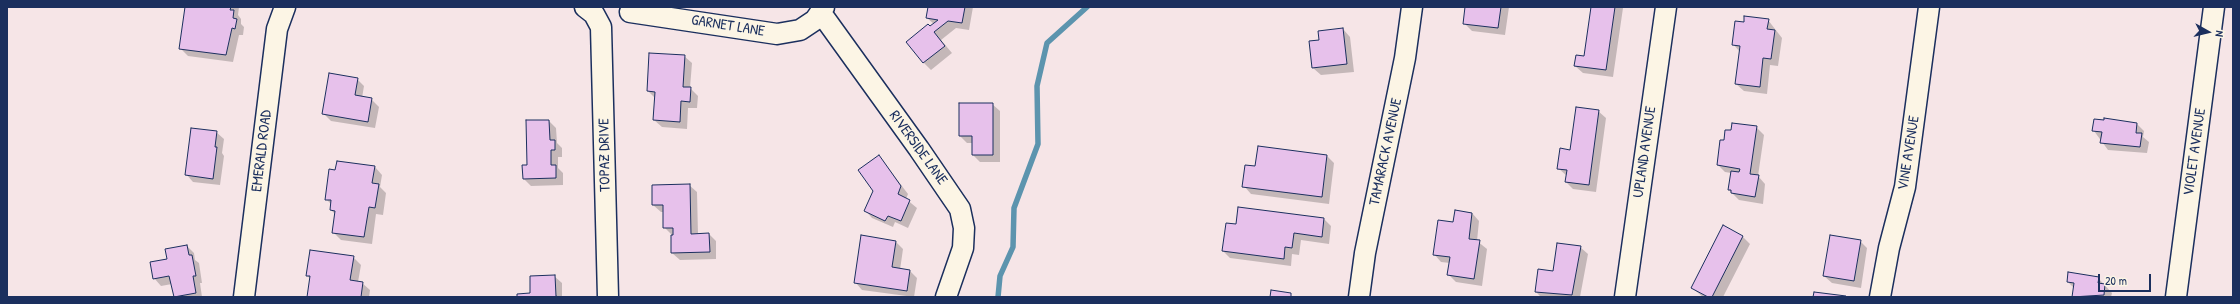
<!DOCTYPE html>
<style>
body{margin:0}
#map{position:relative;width:2240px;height:304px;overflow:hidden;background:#f6e5e7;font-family:"Patrick Hand",sans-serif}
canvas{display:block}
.frame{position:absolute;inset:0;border:8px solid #1b2f5e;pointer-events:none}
.north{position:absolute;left:2188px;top:12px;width:40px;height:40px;-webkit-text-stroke:3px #fcf5e5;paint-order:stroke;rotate:98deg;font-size:11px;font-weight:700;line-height:16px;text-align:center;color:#1b2f5e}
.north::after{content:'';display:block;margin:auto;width:14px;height:18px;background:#1b2f5e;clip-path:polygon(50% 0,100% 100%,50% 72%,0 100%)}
.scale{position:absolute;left:2098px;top:274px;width:53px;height:18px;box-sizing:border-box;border:2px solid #1b2f5e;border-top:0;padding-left:5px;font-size:12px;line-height:14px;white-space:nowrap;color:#1b2f5e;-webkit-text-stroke:3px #fcf5e5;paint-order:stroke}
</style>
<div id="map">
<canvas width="2240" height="304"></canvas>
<div class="frame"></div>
<div class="north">N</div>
<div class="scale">20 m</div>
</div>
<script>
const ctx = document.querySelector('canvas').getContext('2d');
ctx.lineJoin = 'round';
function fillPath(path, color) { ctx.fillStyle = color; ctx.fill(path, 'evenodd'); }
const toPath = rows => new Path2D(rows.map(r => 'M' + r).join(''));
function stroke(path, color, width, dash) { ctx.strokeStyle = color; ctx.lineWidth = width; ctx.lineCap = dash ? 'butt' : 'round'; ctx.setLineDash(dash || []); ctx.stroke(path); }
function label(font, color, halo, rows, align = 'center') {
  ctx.font = font + ' "Patrick Hand",sans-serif'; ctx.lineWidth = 3.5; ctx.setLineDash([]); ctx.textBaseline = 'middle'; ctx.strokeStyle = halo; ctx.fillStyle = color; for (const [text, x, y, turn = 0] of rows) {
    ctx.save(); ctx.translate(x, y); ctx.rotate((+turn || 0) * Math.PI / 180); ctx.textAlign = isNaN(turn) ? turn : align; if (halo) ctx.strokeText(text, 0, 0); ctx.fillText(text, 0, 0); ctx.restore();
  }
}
fillPath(toPath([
 [186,7,239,7,238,15,241,19,241,24,244,27,243,35,239,35,233,62,188,56,180,48],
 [929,7,973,7,969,30,956,28,941,40,952,53,931,70,924,63,930,27,934,24,927,18],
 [1466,7,1509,7,1505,35,1472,31,1464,23],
 [1592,7,1623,8,1613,77,1583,73,1575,66,1585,57],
 [1768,20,1782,38,1778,66,1770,65,1767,94,1744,91,1736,84,1740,52,1733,44],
 [1343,29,1350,37,1354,72,1321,75,1313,68,1320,41],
 [684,56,692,63,690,88,698,96,697,108,688,108,687,129,662,127,654,120,656,99,648,91],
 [357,79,364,86,362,98,371,99,379,107,375,128,331,121,323,113],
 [992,104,1000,111,1000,162,980,162,973,155,973,143,967,143,960,136],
 [1598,111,1606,118,1596,192,1573,189,1566,182,1567,176,1558,168],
 [527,121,549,121,556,128,557,143,562,148,562,157,558,157,558,168,563,173,563,185,531,186,524,179,528,166],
 [2137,124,2144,131,2143,137,2149,142,2147,153,2108,150,2094,131],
 [1756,127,1764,135,1758,176,1765,184,1763,204,1739,200,1729,190,1731,173,1725,172,1718,165,1725,141],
 [216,132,224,139,222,153,224,156,220,185,193,182,186,174],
 [879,156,908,194,906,199,917,208,908,228,895,222,893,227,872,218,865,210,874,191],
 [1327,156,1334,163,1329,204,1251,194,1244,186],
 [375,167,382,175,380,187,386,193,383,215,376,214,372,244,341,240,333,232,336,215,331,210,332,205,326,199,336,172],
 [689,185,697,192,698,234,709,234,716,241,716,259,680,260,672,253,672,235,664,227,664,212,661,212,653,205],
 [1239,208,1324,219,1331,226,1329,244,1301,240,1299,255,1292,254,1291,266,1230,258,1223,251,1237,225],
 [1455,211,1472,213,1479,221,1477,241,1487,249,1482,286,1456,282,1449,275,1450,263,1441,262,1434,254,1454,224],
 [1724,227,1743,237,1750,244,1723,297,1703,297,1692,288],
 [1860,241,1867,248,1861,288,1832,283,1824,276],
 [896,242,903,249,900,270,910,271,917,278,914,297,862,290,855,282],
 [187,246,194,253,195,260,199,263,202,283,200,283,202,297,175,297,172,284,161,286,154,278,168,260],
 [1580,247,1588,254,1580,297,1541,297,1536,292],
 [353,257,361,265,358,282,362,283,370,290,369,297,308,297,311,279,307,276],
 [554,276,562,283,562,297,519,297,531,294],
 [2098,278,2112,293,2111,297,2073,297,2074,288,2068,282]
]), '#0003');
stroke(toPath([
 [998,297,1000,276,1013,247,1014,208,1038,144,1037,86,1047,43,1087,7]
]), '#5c94ae', 5.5);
const building = toPath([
 [185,7,231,7,230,10,234,10,233,18,237,19,235,29,232,28,226,55,179,49,185,7],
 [928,7,965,7,962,23,948,21,934,32,945,46,923,63,906,42,928,24,930,26,938,20,926,18,928,7],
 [1465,7,1501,7,1498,28,1463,24,1465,7],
 [1591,7,1615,7,1606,70,1574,66,1576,55,1584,56,1591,7],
 [1744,16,1769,19,1767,29,1775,30,1771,59,1763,58,1760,87,1735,84,1740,46,1732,45,1735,21,1744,22,1744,16],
 [1343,28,1347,64,1312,68,1309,41,1319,40,1318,31,1343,28],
 [649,53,685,55,683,87,691,87,690,102,681,101,680,122,653,120,655,92,647,91,649,53],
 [329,73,358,78,355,95,372,98,368,122,322,114,329,73],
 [959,103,993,103,993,155,972,155,972,136,959,136,959,103],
 [1576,107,1599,110,1589,185,1565,182,1567,170,1557,169,1560,148,1570,150,1576,107],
 [2104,118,2137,123,2136,133,2142,133,2140,147,2100,143,2102,132,2092,131,2094,119,2104,120,2104,118],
 [526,120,549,120,550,140,555,140,555,150,551,150,551,165,556,165,556,178,523,179,522,165,527,165,526,120],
 [1732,123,1757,126,1750,174,1759,175,1755,197,1731,193,1731,190,1728,190,1731,171,1739,172,1740,169,1717,165,1720,140,1724,140,1725,130,1731,130,1732,123],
 [191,128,217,131,215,147,217,147,213,179,185,175,191,128],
 [1258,146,1327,155,1322,197,1242,187,1245,165,1255,166,1258,146],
 [879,155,901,186,898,194,910,200,901,221,888,216,885,221,864,211,873,191,858,170,879,155],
 [337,161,375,166,372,183,379,184,375,208,369,207,364,237,332,233,335,211,330,210,331,200,325,200,329,169,335,170,337,161],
 [690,184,691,234,709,233,710,252,671,253,671,235,673,235,673,228,663,228,663,205,652,205,652,185,690,184],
 [1238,207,1324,218,1322,237,1294,233,1292,248,1285,247,1284,259,1222,251,1226,223,1236,224,1238,207],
 [1455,210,1472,213,1469,239,1480,240,1474,279,1447,275,1450,257,1433,255,1438,220,1453,222,1455,210],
 [1723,225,1743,236,1712,297,1708,297,1691,288,1723,225],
 [861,235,896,241,892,267,910,270,907,291,854,283,861,235],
 [1830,235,1861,240,1854,281,1823,276,1830,235],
 [1557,243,1581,246,1572,295,1535,292,1538,269,1553,271,1557,243],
 [187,245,189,255,192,255,196,276,193,276,196,293,174,297,169,276,153,279,150,262,167,259,165,249,187,245],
 [310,250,354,256,350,280,363,282,361,297,307,297,310,276,306,276,310,250],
 [2068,272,2099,277,2098,283,2105,284,2104,295,2072,297,2074,283,2067,282,2068,272],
 [555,275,556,296,558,297,517,297,517,294,530,293,530,276,555,275],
 [1271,290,1291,293,1291,297,1270,297,1271,290],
 [1814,292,1846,296,1845,297,1813,297,1814,292]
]);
fillPath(building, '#e7c1eb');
stroke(building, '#1b2f5e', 1);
const minor = toPath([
 [585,7,594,14,601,27,608,297],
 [630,12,777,34,800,30,815,20,824,7],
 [821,13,919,149,960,209,964,228,963,248,946,297],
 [244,297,277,29,285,7],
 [1359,297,1365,253,1405,58,1412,7],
 [1625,297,1666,7],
 [1880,297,1889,248,1905,187,1929,7],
 [2176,297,2214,7]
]);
stroke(minor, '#1b2f5e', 23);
stroke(minor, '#fcf5e5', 20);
label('15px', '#1b2f5e', '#fcf5e5', [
 ["GARNET LANE",728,26,9],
 ["RIVERSIDE LANE",918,148,54],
 ["EMERALD ROAD",262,151,-83],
 ["TAMARACK AVENUE",1386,152,-78],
 ["UPLAND AVENUE",1645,152,-82],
 ["VIOLET AVENUE",2195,152,-82],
 ["VINE AVENUE",1909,153,-81],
 ["TOPAZ DRIVE",605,155,-91]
]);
</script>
